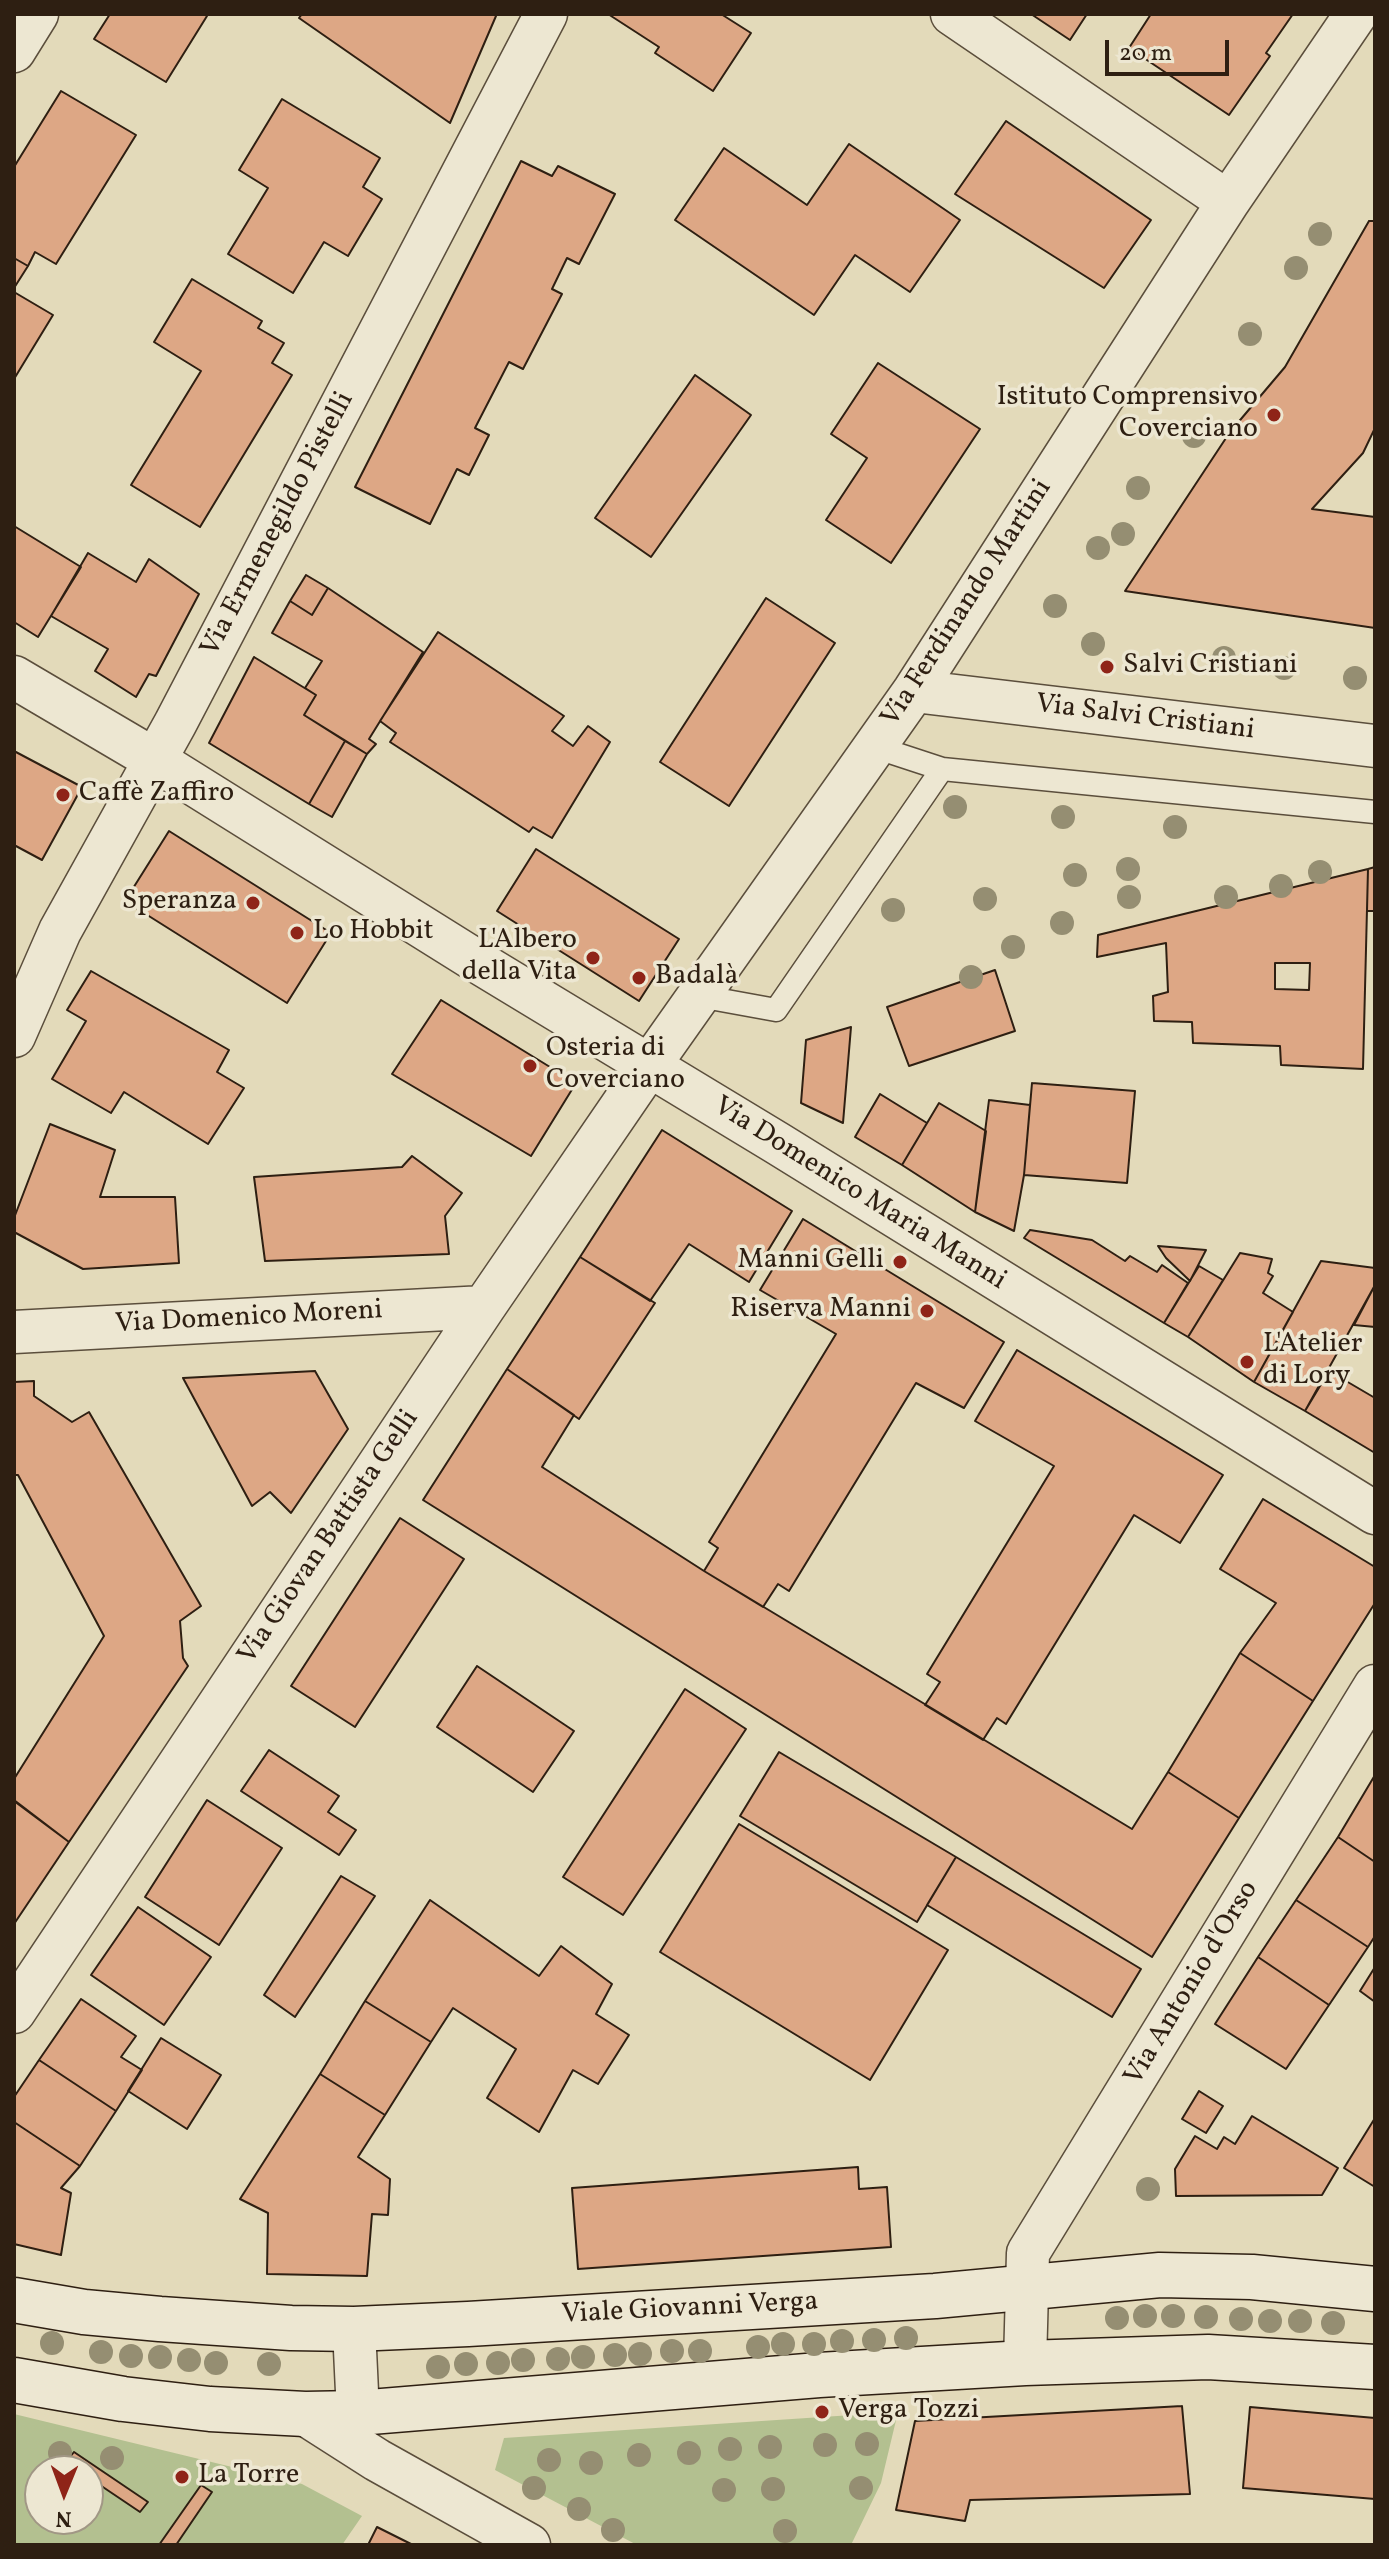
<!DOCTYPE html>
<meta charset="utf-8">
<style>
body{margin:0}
#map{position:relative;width:1389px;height:2559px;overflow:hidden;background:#e3daba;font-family:Vollkorn,serif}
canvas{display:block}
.frame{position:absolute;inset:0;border:16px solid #2e1f12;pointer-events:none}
.north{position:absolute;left:24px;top:2455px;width:80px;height:80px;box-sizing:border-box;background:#ede7d2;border:2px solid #a19785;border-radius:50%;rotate:181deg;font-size:22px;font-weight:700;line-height:32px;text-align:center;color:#2e1f12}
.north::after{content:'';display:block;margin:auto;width:28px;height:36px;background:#8f2418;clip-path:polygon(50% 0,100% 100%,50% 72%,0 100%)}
.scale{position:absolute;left:1105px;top:40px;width:124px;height:36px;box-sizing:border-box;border:4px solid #2e1f12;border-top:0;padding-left:10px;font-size:24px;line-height:28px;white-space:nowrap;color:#2e1f12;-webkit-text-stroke:6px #ede7d2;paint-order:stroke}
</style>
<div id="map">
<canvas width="1389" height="2559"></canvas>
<div class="frame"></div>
<div class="north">N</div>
<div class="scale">20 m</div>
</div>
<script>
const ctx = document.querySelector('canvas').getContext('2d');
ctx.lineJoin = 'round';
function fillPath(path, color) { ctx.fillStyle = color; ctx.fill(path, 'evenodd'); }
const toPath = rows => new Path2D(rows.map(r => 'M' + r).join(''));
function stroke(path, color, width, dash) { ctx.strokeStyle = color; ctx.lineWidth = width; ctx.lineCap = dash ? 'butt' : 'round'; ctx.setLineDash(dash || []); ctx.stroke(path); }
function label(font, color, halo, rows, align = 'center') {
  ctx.font = font + ' Vollkorn,serif'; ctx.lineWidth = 7; ctx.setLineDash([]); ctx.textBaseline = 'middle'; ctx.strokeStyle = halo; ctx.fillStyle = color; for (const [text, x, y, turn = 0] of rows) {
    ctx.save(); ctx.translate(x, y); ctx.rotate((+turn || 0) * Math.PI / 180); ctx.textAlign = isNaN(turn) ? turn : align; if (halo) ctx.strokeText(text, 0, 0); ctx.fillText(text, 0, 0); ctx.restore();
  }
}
fillPath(toPath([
 [898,2412,881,2483,851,2545,637,2545,495,2470,504,2438],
 [14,2414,302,2484,362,2516,342,2545,14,2545],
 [40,2471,88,2471,88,2519,40,2519]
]), '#b3c090');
const building = toPath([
 [110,14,204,14,207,16,166,82,94,39,110,14],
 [302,14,493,14,496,16,450,123,299,18,302,14],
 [608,14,721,14,751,33,713,91,655,53,659,47,608,14],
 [1031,14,1087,14,1070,40,1031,14],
 [1151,14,1293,14,1266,53,1270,56,1229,115,1129,48,1151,14],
 [61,91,136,135,56,264,35,252,28,266,14,258,14,167,61,91],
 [282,99,380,158,363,187,382,199,348,256,324,242,293,293,228,254,268,188,239,170,282,99],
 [1006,121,1151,220,1104,288,955,194,1006,121],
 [849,144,960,220,910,292,855,255,814,315,675,220,724,148,807,205,849,144],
 [521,161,552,176,558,166,615,194,579,264,567,258,552,289,562,294,523,369,509,362,475,428,489,435,469,475,457,469,430,524,355,487,521,161],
 [1369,221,1375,221,1375,428,1363,453,1312,509,1375,517,1375,628,1125,591,1230,432,1285,367,1369,221],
 [14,258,28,266,14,288,14,258],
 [192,279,262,321,258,328,284,343,272,363,292,375,200,527,131,485,201,371,154,342,192,279],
 [14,292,53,315,14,379,14,292],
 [878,363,980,429,891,563,826,520,867,458,831,434,878,363],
 [695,375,751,415,651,557,595,518,695,375],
 [14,526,81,567,38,637,14,622,14,526],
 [88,553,136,582,149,559,199,594,156,676,149,674,136,697,95,671,108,649,51,616,88,553],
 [306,575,328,588,312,615,290,601,306,575],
 [328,588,423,652,369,739,376,744,367,754,304,715,316,695,305,688,322,661,272,633,290,601,312,615,328,588],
 [766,598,835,643,729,806,660,762,766,598],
 [438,632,564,716,552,731,573,746,588,726,610,742,552,838,533,827,529,832,390,742,396,733,380,721,438,632],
 [254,657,316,695,304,715,345,741,309,804,209,743,254,657],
 [345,741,367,754,332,817,309,804,345,741],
 [14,751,82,787,42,860,14,845,14,751],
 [169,831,331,933,287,1003,125,901,169,831],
 [536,849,679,939,639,1001,497,911,536,849],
 [1375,867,1375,911,1367,911,1368,869,1375,867],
 [1368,869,1363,1069,1281,1065,1280,1046,1193,1043,1192,1022,1154,1021,1153,996,1168,992,1166,943,1097,957,1098,935,1368,869],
 [1275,963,1310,963,1309,990,1275,989,1275,963],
 [995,970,1015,1031,909,1066,887,1007,995,970],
 [91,971,229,1050,217,1072,244,1088,208,1144,124,1092,111,1113,52,1079,86,1021,67,1010,91,971],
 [441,1000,576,1083,531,1156,392,1074,441,1000],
 [851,1027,843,1123,801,1103,806,1040,851,1027],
 [1032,1083,1135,1091,1127,1183,1024,1175,1032,1083],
 [880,1094,927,1123,902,1165,855,1137,880,1094],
 [989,1100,1030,1105,1024,1175,1014,1231,975,1212,989,1100],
 [939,1103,986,1131,975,1212,902,1165,939,1103],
 [50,1124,115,1150,100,1197,175,1197,179,1263,83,1269,14,1232,14,1218,50,1124],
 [662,1130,792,1211,749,1282,689,1244,650,1301,580,1257,662,1130],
 [412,1156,462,1193,445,1216,449,1254,265,1261,254,1177,402,1167,412,1156],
 [803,1219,1004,1342,964,1408,916,1383,789,1591,778,1584,763,1607,704,1571,718,1548,709,1542,836,1334,760,1290,803,1219],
 [1030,1230,1092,1240,1125,1261,1130,1256,1157,1272,1162,1265,1188,1283,1164,1323,1024,1238,1030,1230],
 [1158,1246,1206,1250,1190,1281,1166,1258,1158,1246],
 [1240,1253,1272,1259,1268,1273,1273,1276,1263,1293,1293,1312,1254,1382,1188,1337,1240,1253],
 [580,1257,655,1303,579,1419,507,1369,580,1257],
 [1321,1261,1375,1268,1375,1285,1305,1411,1254,1382,1321,1261],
 [1199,1266,1223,1280,1188,1337,1164,1323,1199,1266],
 [1375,1285,1375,1327,1354,1325,1375,1285],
 [1017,1350,1223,1475,1180,1543,1134,1515,1006,1724,997,1718,983,1740,925,1705,940,1682,927,1674,1054,1466,975,1421,1017,1350],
 [507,1369,574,1415,542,1467,704,1571,1132,1829,1168,1772,1239,1818,1152,1957,423,1500,507,1369],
 [315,1371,348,1429,291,1513,270,1492,252,1506,183,1378,315,1371],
 [1329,1371,1375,1398,1375,1453,1305,1411,1329,1371],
 [34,1381,34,1396,72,1422,89,1412,201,1606,180,1621,183,1658,188,1666,69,1842,14,1800,14,1779,104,1636,18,1475,14,1475,14,1382,34,1381],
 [1263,1499,1375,1567,1375,1603,1313,1701,1240,1653,1276,1603,1220,1569,1263,1499],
 [400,1518,464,1559,355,1727,291,1686,400,1518],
 [1240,1653,1313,1701,1239,1818,1168,1772,1240,1653],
 [477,1666,574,1731,533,1792,437,1727,477,1666],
 [685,1689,746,1729,623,1915,563,1877,685,1689],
 [269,1750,339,1796,328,1812,356,1830,339,1855,241,1791,269,1750],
 [779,1752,956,1857,917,1922,740,1816,779,1752],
 [1375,1775,1375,1862,1338,1837,1375,1775],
 [207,1800,282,1848,219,1945,145,1897,207,1800],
 [14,1801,69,1842,14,1924,14,1801],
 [739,1824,948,1950,870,2080,660,1952,739,1824],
 [1338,1837,1375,1862,1375,1936,1368,1947,1296,1900,1338,1837],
 [956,1857,1141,1969,1112,2017,927,1905,956,1857],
 [341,1876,375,1896,295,2017,264,1995,341,1876],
 [430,1900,539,1976,561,1946,612,1984,596,2014,629,2035,598,2084,573,2070,539,2132,487,2098,516,2049,453,2008,431,2042,365,2001,430,1900],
 [1296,1900,1368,1947,1329,2005,1258,1957,1296,1900],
 [138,1907,211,1957,164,2025,91,1975,138,1907],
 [1258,1957,1329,2005,1286,2069,1215,2024,1258,1957],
 [1375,1967,1375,2002,1360,1991,1375,1967],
 [81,1999,136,2036,121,2057,142,2070,116,2111,39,2060,81,1999],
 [365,2001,431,2042,385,2115,320,2074,365,2001],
 [161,2038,221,2075,187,2129,128,2091,161,2038],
 [39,2060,116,2111,80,2166,14,2122,14,2097,39,2060],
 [320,2074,385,2115,358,2157,390,2179,388,2215,372,2214,367,2276,267,2274,268,2213,240,2199,320,2074],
 [1199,2091,1223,2106,1206,2133,1182,2119,1199,2091],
 [1252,2116,1338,2168,1322,2195,1176,2196,1175,2169,1195,2136,1217,2149,1224,2137,1235,2144,1252,2116],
 [1375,2118,1375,2187,1344,2168,1375,2118],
 [14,2122,80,2166,61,2188,71,2193,61,2255,14,2244,14,2122],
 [858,2167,859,2189,887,2187,891,2247,578,2269,572,2188,858,2167],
 [1182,2406,1190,2494,970,2500,965,2521,896,2510,915,2421,1182,2406],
 [1250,2407,1375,2418,1375,2499,1243,2488,1250,2407],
 [74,2452,148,2502,140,2512,88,2477,88,2471,79,2471,66,2462,74,2452],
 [201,2485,212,2492,176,2545,159,2545,201,2485],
 [377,2527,413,2545,368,2545,377,2527]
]);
fillPath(building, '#dda785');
stroke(building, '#2e1f12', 2);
const lane = toPath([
 [875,747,942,769],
 [699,996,776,1010,942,769,1375,812]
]);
const street = toPath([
 [952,14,1228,202],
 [14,51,37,14],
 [14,677,155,760,483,965,777,1143,1375,1513],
 [914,691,1375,746],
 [14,1036,60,931,175,724,546,14],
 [14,1332,484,1307],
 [14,2012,484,1307,649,1066,914,691,1228,202,1356,14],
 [354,2329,358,2413],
 [1025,2363,1028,2253,1375,1686],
 [305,2414,377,2460,529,2545]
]);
const secondary = toPath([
 [14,2300,84,2312,160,2319,291,2328,354,2329,468,2324,935,2296,1160,2275,1252,2277,1375,2289],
 [14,2380,123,2399,210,2409,305,2414,358,2413,819,2375,1025,2363,1208,2357,1375,2367]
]);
stroke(lane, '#5b4e3c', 25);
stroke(street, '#5b4e3c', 45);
stroke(secondary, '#2e1f12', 47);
stroke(lane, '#ede7d2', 22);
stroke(street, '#ede7d2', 42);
stroke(secondary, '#ede7d2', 44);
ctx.fillStyle = '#958e72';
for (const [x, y] of [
 [1320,234],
 [1296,268],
 [1250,334],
 [1194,436],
 [1138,488],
 [1123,534],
 [1098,548],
 [1055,606],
 [1093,644],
 [1224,658],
 [1284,668],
 [1355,678],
 [955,807],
 [1063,817],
 [1175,827],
 [1128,869],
 [1320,872],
 [1075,875],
 [1281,886],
 [1129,897],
 [1226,897],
 [985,899],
 [893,910],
 [1062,923],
 [1013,947],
 [971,977],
 [1148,2189],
 [1145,2316],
 [1173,2316],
 [1206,2317],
 [1117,2318],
 [1241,2319],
 [1270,2321],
 [1300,2321],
 [1333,2323],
 [906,2338],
 [874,2340],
 [842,2341],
 [52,2343],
 [783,2344],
 [814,2344],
 [758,2347],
 [672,2351],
 [700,2351],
 [101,2352],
 [640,2354],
 [615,2355],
 [131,2356],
 [160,2357],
 [583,2357],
 [558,2359],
 [189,2360],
 [523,2360],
 [216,2363],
 [498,2363],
 [269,2364],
 [466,2364],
 [438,2367],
 [867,2444],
 [825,2445],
 [770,2447],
 [730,2449],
 [60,2453],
 [689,2453],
 [639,2455],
 [112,2458],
 [549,2460],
 [591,2463],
 [534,2488],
 [861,2488],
 [773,2489],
 [724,2490],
 [579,2509],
 [613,2530],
 [785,2531]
]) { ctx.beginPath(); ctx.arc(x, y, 12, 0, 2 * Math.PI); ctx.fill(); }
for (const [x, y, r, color] of [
 [1274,415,8,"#8f2418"],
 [1107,667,8,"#8f2418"],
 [63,795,8,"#8f2418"],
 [253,903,8,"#8f2418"],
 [297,933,8,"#8f2418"],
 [593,958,8,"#8f2418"],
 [639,978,8,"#8f2418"],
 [530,1066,8,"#8f2418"],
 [900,1262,8,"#8f2418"],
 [927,1311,8,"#8f2418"],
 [1247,1362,8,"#8f2418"],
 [822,2412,8,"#8f2418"],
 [182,2477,8,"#8f2418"]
]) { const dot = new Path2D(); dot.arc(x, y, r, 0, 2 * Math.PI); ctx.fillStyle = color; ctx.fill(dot); stroke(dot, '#ede7d2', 3); }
label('28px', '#2e1f12', '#ede7d2', [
 ["Istituto Comprensivo",1258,399,"right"],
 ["Coverciano",1258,431,"right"],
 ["Salvi Cristiani",1123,667],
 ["Caffè Zaffiro",79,795],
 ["Speranza",237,903,"right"],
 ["Lo Hobbit",313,933],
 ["L'Albero",577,942,"right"],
 ["della Vita",577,974,"right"],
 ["Badalà",655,978],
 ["Osteria di",546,1050],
 ["Coverciano",546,1082],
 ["Manni Gelli",884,1262,"right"],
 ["Riserva Manni",911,1311,"right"],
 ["L'Atelier",1263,1346],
 ["di Lory",1263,1378],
 ["Verga Tozzi",838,2412],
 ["La Torre",198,2477]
], 'left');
label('28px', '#2e1f12', '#ede7d2', [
 ["Via Ermenegildo Pistelli",279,525,-62],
 ["Via Ferdinando Martini",968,604,-57],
 ["Via Salvi Cristiani",1145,719,7],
 ["Via Domenico Maria Manni",859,1195,32],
 ["Via Domenico Moreni",249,1319,-3],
 ["Via Giovan Battista Gelli",330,1538,-56],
 ["Via Antonio d'Orso",1193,1984,-59],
 ["Viale Giovanni Verga",690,2310,-3]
]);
</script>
